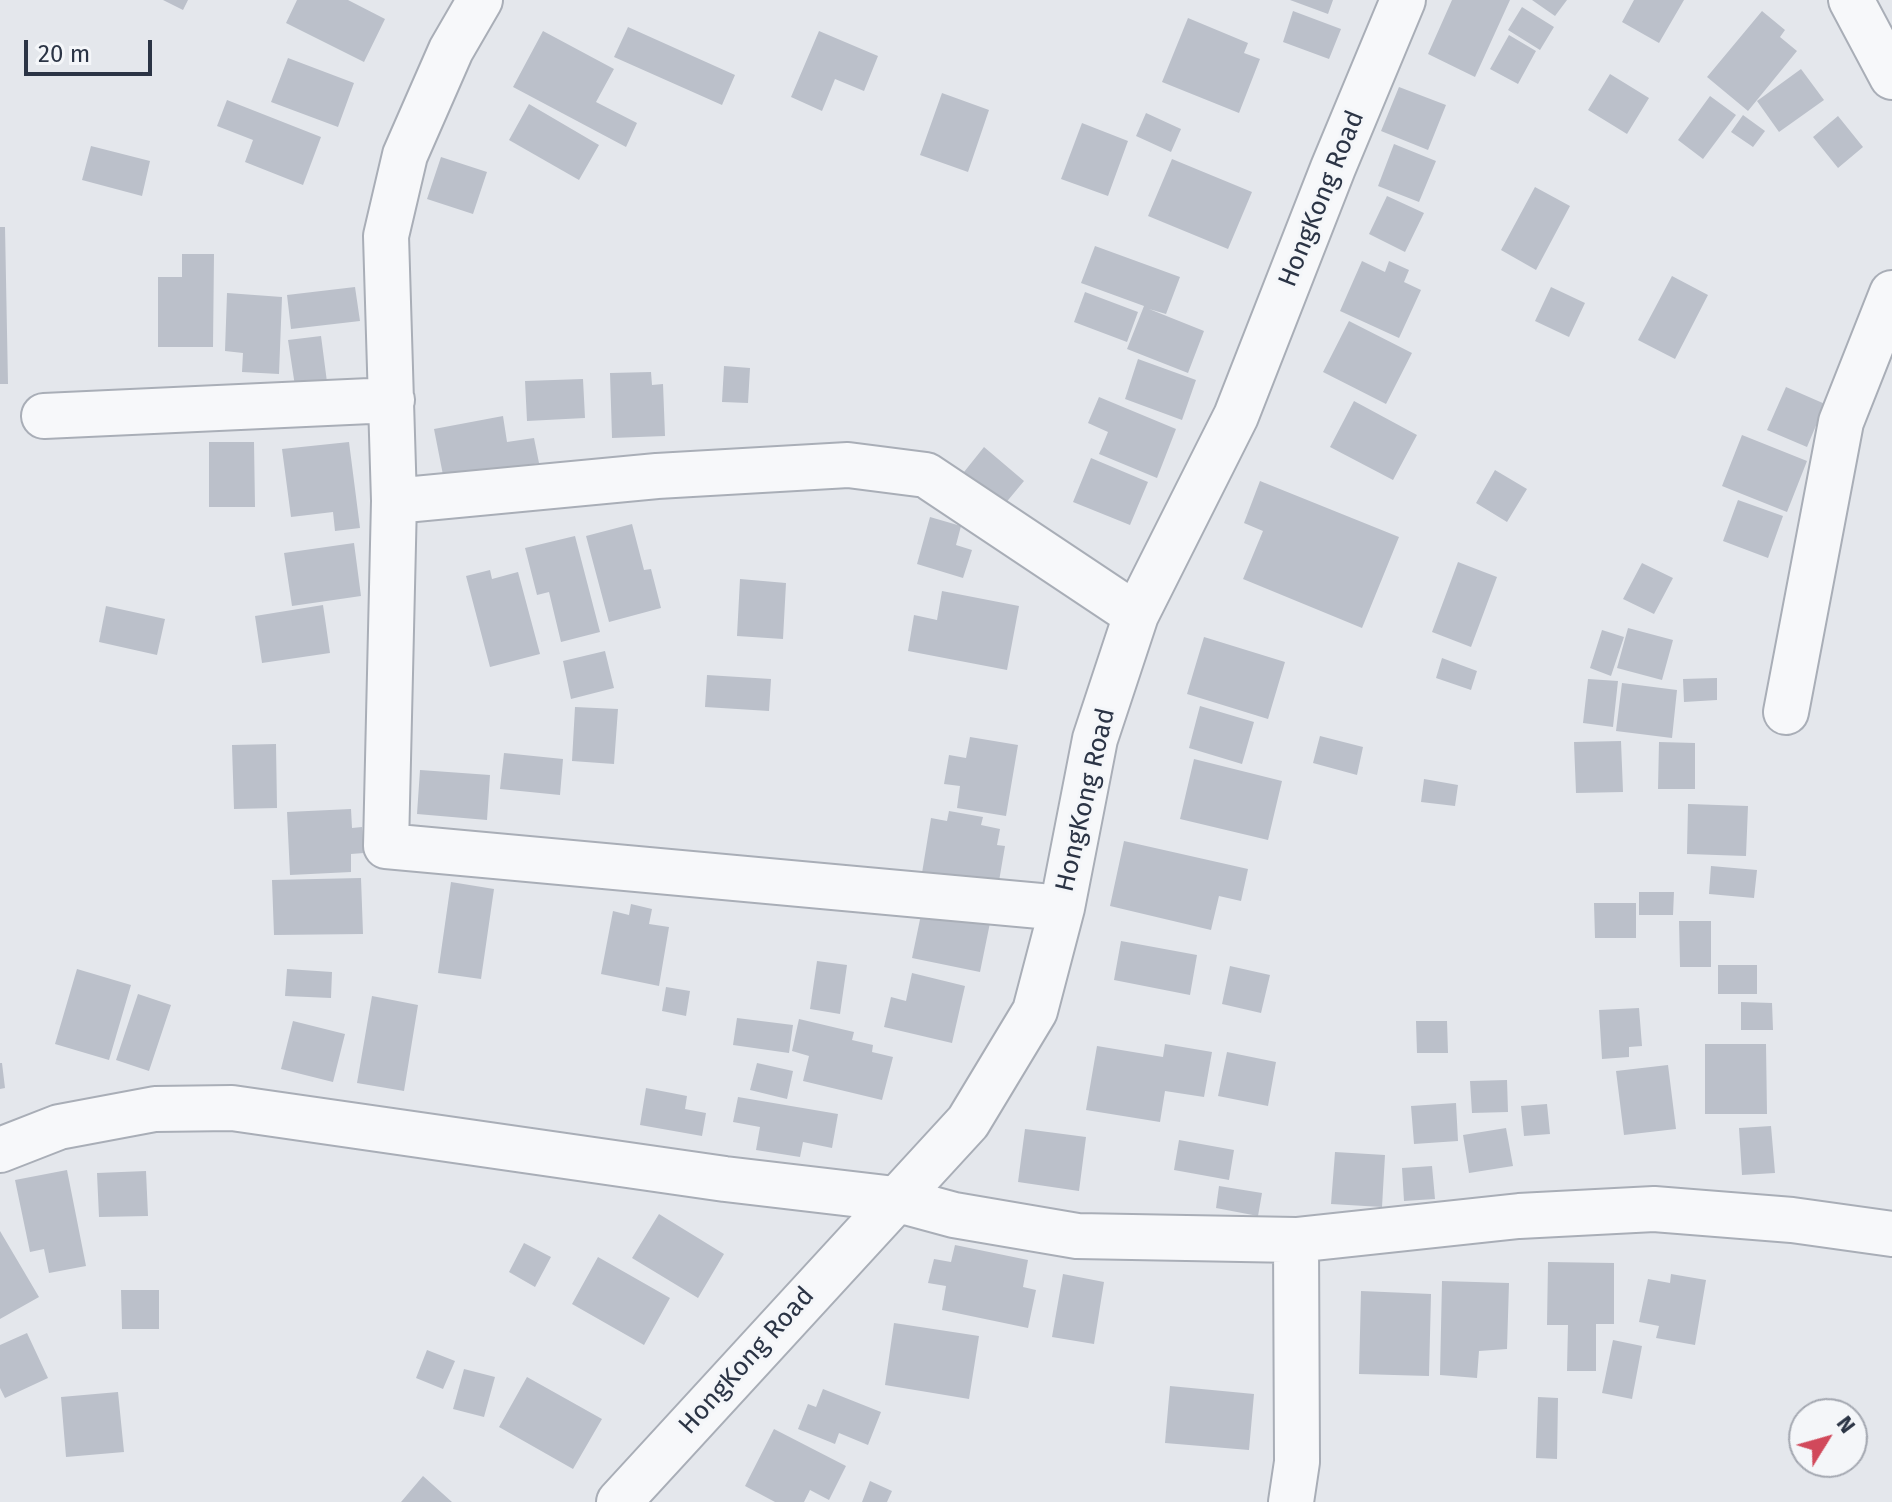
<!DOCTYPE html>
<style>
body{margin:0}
#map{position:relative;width:1892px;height:1502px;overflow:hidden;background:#e4e7ec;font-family:"Fira Sans",sans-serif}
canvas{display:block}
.north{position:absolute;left:1788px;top:1398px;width:80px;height:80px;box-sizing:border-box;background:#f4f6f9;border:2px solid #a4a8b1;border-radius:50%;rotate:53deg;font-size:22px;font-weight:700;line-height:32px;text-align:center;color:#2b3445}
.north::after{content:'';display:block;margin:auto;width:28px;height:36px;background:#d1495b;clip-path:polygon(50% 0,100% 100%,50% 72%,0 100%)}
.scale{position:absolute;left:24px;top:40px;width:128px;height:36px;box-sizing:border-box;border:4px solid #2b3445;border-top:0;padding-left:10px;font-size:24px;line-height:28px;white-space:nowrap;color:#2b3445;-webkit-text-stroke:6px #f4f6f9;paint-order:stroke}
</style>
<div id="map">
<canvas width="1892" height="1502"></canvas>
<div class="north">N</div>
<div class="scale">20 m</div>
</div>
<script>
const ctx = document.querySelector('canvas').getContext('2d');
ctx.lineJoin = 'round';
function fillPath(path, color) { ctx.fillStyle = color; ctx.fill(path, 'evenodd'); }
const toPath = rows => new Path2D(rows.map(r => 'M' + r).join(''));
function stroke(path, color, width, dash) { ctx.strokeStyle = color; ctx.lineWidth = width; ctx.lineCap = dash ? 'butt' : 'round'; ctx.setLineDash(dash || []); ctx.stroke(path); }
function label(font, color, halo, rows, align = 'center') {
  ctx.font = font + ' "Fira Sans",sans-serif'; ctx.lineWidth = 6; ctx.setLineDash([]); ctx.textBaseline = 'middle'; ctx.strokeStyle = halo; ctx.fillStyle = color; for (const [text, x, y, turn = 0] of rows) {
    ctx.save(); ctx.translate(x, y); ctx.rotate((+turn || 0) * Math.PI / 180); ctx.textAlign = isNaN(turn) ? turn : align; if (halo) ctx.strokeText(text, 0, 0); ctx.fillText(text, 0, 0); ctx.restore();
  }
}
fillPath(toPath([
 [163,0,188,0,183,10],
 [297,0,348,0,385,19,364,62,286,23],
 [1290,0,1333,0,1328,14],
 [1452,0,1510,0,1475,77,1428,54],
 [1532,0,1567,0,1555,16],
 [1634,0,1684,0,1659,43,1622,22],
 [1522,7,1554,27,1540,50,1508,30],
 [1293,11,1341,29,1329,59,1283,42],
 [1762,11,1785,30,1780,37,1797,51,1748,111,1707,77],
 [1188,18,1248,43,1244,53,1260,59,1239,113,1162,82],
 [628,27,735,75,722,105,614,57],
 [543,31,614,69,596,102,637,123,626,147,513,87],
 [819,31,878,56,864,91,835,79,822,111,791,97],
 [1509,35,1536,51,1518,84,1490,69],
 [288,58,354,83,338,127,271,102],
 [1801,69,1824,100,1779,132,1757,101],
 [1610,74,1649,98,1627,134,1588,110],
 [1399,87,1446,105,1428,150,1381,131],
 [942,93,989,110,968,172,920,155],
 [1710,96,1736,115,1703,159,1678,140],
 [227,100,321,137,303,185,245,162,253,140,217,126],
 [529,104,599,145,579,180,509,140],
 [1146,113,1181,129,1171,152,1136,136],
 [1743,115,1765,131,1753,147,1731,132],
 [1838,116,1863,147,1838,168,1813,137],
 [1082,123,1128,141,1108,196,1061,179],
 [1394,144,1436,161,1419,202,1378,186],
 [91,146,150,161,142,196,82,180],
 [441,157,487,172,473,214,427,199],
 [1172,159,1252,192,1228,249,1148,216],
 [1535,187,1570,206,1536,270,1501,250],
 [1387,196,1424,213,1405,252,1369,234],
 [0,227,5,227,8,384,0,384],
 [1095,246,1180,277,1166,314,1149,309,1204,331,1188,373,1127,349,1144,306,1081,283],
 [182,254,214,254,213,347,158,347,158,277,182,277],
 [1362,261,1385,272,1389,261,1409,270,1404,282,1421,290,1399,338,1340,311],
 [1672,276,1708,295,1675,359,1638,340],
 [355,287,360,321,291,329,287,295],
 [1551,287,1585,303,1569,337,1535,321],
 [1085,292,1138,312,1127,342,1074,322],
 [227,293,282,297,279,374,242,372,243,353,225,351],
 [1349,321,1412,353,1386,404,1323,372],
 [321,336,327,382,295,386,288,340],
 [1138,359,1196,380,1182,420,1125,399],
 [724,366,750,368,748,403,722,402],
 [651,372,652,385,663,384,665,436,612,438,610,373],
 [583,379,585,418,527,421,525,381],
 [1786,387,1825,404,1807,447,1767,430],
 [1099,397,1176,429,1157,478,1099,454,1108,432,1088,423],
 [1354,401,1417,435,1393,480,1330,447],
 [503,416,507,442,534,438,539,463,444,480,434,429],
 [1742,435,1807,461,1787,512,1722,486],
 [209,442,254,442,255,507,209,507],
 [349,442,360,528,335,531,333,512,291,517,282,449],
 [984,447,1024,481,1004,505,964,472],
 [1091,458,1148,482,1130,525,1073,502],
 [1495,470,1527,489,1507,522,1476,503],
 [1260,481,1399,537,1362,628,1243,579,1263,531,1244,523],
 [1738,500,1783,516,1768,558,1723,541],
 [930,517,961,526,956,545,972,550,963,578,917,564],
 [632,524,644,570,651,569,661,608,609,622,586,536],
 [575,536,600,632,561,642,549,592,537,595,525,548],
 [354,543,361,596,292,606,284,553],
 [1458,562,1497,577,1471,647,1432,632],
 [1642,563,1673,578,1654,614,1623,599],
 [490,570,492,579,518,572,540,654,490,667,466,576],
 [740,579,786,583,783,639,737,636],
 [942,591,1019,606,1007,670,908,651,914,615,937,620],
 [323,605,330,653,262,663,255,616],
 [106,606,165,619,157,655,99,642],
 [1628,628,1673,640,1662,680,1617,668],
 [1602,630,1624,637,1611,676,1590,668],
 [1204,637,1285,662,1268,719,1187,694],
 [605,651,614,688,571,699,563,661],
 [1442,658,1477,671,1471,690,1436,678],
 [707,675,771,679,769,711,705,707],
 [1717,678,1717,700,1684,702,1683,679],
 [1588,679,1618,681,1613,727,1583,723],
 [1622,683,1677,690,1672,738,1616,731],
 [1200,706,1254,722,1242,764,1189,748],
 [575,707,618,709,614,764,572,761],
 [1320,736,1363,747,1357,775,1313,763],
 [970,737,1018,745,1006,816,957,808,960,786,944,784,949,755,966,758],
 [1621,741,1623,792,1576,793,1574,742],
 [1659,742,1695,743,1695,789,1658,789],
 [276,744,277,808,234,809,232,745],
 [504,753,563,759,560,795,500,789],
 [1194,759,1282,781,1268,840,1180,819],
 [420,770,490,775,487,820,417,814],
 [1424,779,1458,785,1455,806,1421,802],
 [1688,804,1748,806,1746,856,1687,854],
 [351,809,352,828,362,827,364,853,351,854,351,872,290,875,287,812],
 [949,811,983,817,981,825,1000,829,997,845,1005,846,998,887,922,873,931,818,947,821],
 [1124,841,1248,869,1241,901,1219,896,1211,930,1110,906],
 [1711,866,1757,870,1754,898,1709,894],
 [361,878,363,934,274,935,272,880],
 [451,882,494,889,481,979,438,973],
 [1639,892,1674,892,1673,915,1639,915],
 [1594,903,1636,903,1636,938,1595,938],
 [631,904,652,909,649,924,669,927,659,986,601,974,613,911,629,915],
 [923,905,991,918,980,972,912,958],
 [1679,921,1711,921,1711,967,1680,967],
 [1121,941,1197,955,1190,995,1114,980],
 [817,961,847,965,840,1014,810,1009],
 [1718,965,1757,965,1757,994,1718,994],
 [1230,966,1270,975,1261,1013,1222,1004],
 [77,969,131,985,109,1060,55,1044],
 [287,969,332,972,331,998,285,996],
 [912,973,965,986,952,1043,884,1027,891,997,906,1001],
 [666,987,690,991,686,1016,662,1011],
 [138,994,171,1005,149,1071,116,1060],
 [372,996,418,1005,404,1091,357,1083],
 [1741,1002,1772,1003,1773,1030,1741,1030],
 [1639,1008,1642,1046,1629,1047,1629,1057,1602,1059,1599,1010],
 [737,1018,793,1025,789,1053,733,1045],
 [799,1019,854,1032,852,1040,873,1045,872,1052,893,1057,882,1100,803,1081,809,1056,792,1051],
 [293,1021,345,1034,333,1082,281,1069],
 [1416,1021,1447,1021,1448,1053,1417,1053],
 [1165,1044,1212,1052,1204,1097,1165,1091,1160,1122,1086,1110,1097,1046,1163,1057],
 [1705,1044,1766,1044,1767,1114,1705,1114],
 [1227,1052,1276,1062,1268,1106,1218,1096],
 [0,1063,2,1063,5,1088,0,1089],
 [757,1063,793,1071,787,1099,750,1090],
 [1668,1065,1676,1129,1624,1135,1616,1071],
 [1507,1080,1508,1112,1472,1113,1470,1081],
 [646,1088,687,1096,685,1109,706,1113,702,1136,640,1125],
 [738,1097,838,1114,832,1148,803,1142,800,1157,756,1150,760,1127,733,1122],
 [1456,1103,1458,1141,1414,1144,1411,1106],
 [1547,1104,1550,1134,1524,1136,1521,1106],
 [1771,1126,1775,1173,1742,1175,1739,1128],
 [1506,1128,1513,1166,1469,1173,1463,1135],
 [1025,1129,1086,1137,1079,1191,1018,1182],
 [1179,1140,1234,1150,1229,1180,1174,1170],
 [1335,1152,1385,1155,1382,1207,1331,1204],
 [1432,1166,1435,1199,1404,1201,1402,1168],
 [67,1170,86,1266,49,1273,44,1249,30,1252,15,1180],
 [146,1171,148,1216,99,1217,97,1173],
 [1219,1186,1262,1193,1258,1216,1216,1208],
 [659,1214,724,1254,698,1298,632,1258],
 [0,1231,39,1297,0,1319],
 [524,1243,551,1257,535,1287,509,1272],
 [955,1245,1028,1260,1023,1287,1036,1290,1028,1328,942,1310,946,1286,928,1283,934,1259,951,1262],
 [598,1257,670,1298,644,1345,572,1304],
 [1548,1262,1614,1263,1614,1324,1596,1324,1596,1371,1567,1371,1568,1325,1547,1325],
 [1063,1274,1104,1282,1094,1344,1052,1337],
 [1671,1274,1706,1280,1695,1345,1656,1338,1659,1326,1639,1322,1648,1279,1670,1283],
 [1442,1281,1509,1283,1507,1349,1479,1351,1477,1378,1440,1375],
 [121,1290,159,1290,159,1329,122,1329],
 [1361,1291,1431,1294,1429,1376,1359,1374],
 [894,1323,979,1336,969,1399,885,1385],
 [27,1333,48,1378,5,1398,0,1388,0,1345],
 [1613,1340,1642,1346,1632,1399,1602,1393],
 [427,1350,455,1361,443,1389,416,1378],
 [464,1369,495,1377,484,1417,453,1409],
 [527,1377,602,1419,573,1469,499,1427],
 [1170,1386,1254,1394,1249,1450,1165,1443],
 [823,1389,881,1412,868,1445,839,1433,835,1444,798,1429,808,1404,816,1407],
 [118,1392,124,1452,66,1457,61,1397],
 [1538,1397,1558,1398,1557,1459,1536,1458],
 [774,1429,846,1466,829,1500,810,1490,804,1502,775,1502,745,1486],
 [423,1476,452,1502,401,1502],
 [870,1481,892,1491,887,1502,862,1502]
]), '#bbc0ca');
const minor = toPath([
 [480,0,451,50,405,155,386,236,394,501,386,846,1062,908],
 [1851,0,1892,77],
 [44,416,392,400],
 [394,501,657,476,848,465,926,475,1136,615],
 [1786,712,1841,422,1892,293],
 [0,1150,59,1127,155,1109,232,1108,725,1179,895,1199,954,1215,1077,1236,1296,1240,1519,1216,1654,1209,1792,1220,1892,1234],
 [619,1502,968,1122,1035,1011,1062,908,1095,739,1136,615,1236,416,1333,168,1403,0],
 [1291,1502,1297,1462,1296,1240]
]);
stroke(minor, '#a9aeb7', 48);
stroke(minor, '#f7f8fa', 44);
label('26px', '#2b3445', '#f4f6f9', [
 ["HongKong Road",1322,199,-68],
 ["HongKong Road",1086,800,-77],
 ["HongKong Road",747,1361,-48]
]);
</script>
